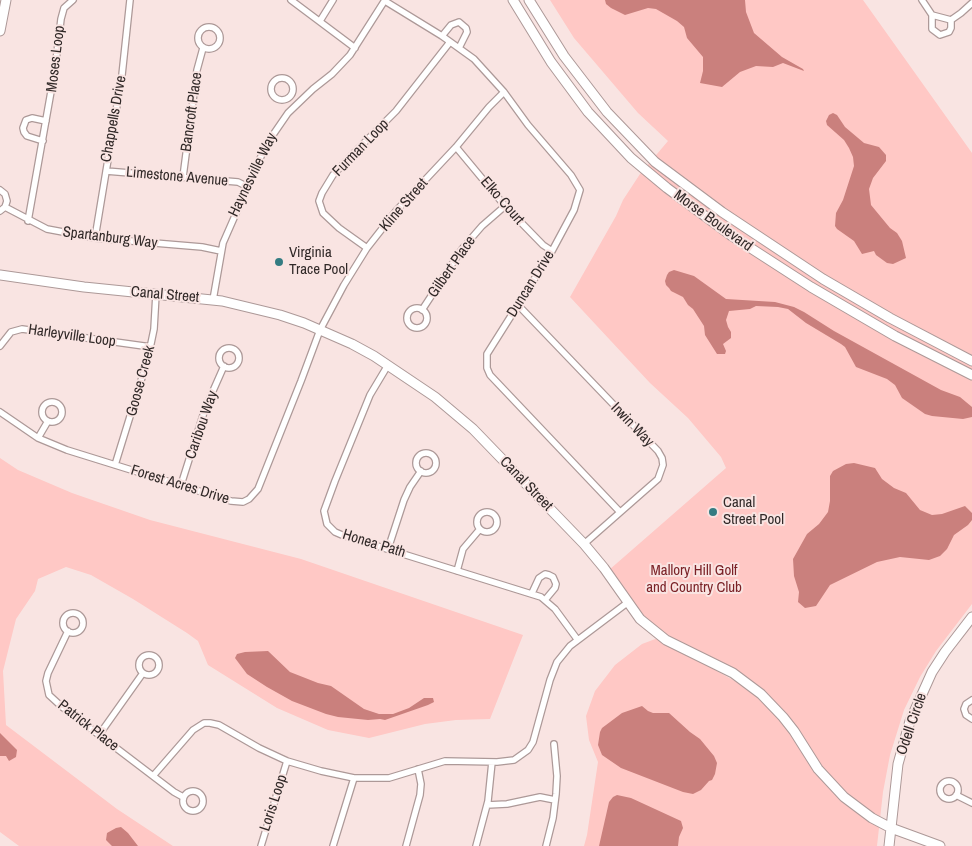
<!DOCTYPE html>
<style>
body{margin:0}
canvas{display:block;background:#f9e4e2}
</style>
<canvas width="972" height="846"></canvas>
<script>
const ctx = document.querySelector('canvas').getContext('2d');
ctx.lineJoin = 'round';
function fillPath(path, color) { ctx.fillStyle = color; ctx.fill(path, 'evenodd'); }
const toPath = rows => new Path2D(rows.map(r => 'M' + r).join(''));
function stroke(path, color, width, dash) { ctx.strokeStyle = color; ctx.lineWidth = width; ctx.lineCap = dash ? 'butt' : 'round'; ctx.setLineDash(dash || []); ctx.stroke(path); }
function label(font, color, halo, rows, align = 'center') {
  ctx.font = font + ' "Archivo Narrow",sans-serif'; ctx.lineWidth = 4; ctx.setLineDash([]); ctx.textBaseline = 'middle'; ctx.strokeStyle = halo; ctx.fillStyle = color; for (const [text, x, y, turn = 0] of rows) {
    ctx.save(); ctx.translate(x, y); ctx.rotate((+turn || 0) * Math.PI / 180); ctx.textAlign = isNaN(turn) ? turn : align; if (halo) ctx.strokeText(text, 0, 0); ctx.fillText(text, 0, 0); ctx.restore();
  }
}
fillPath(toPath([
 [550,0,863,0,972,153,972,604,936,651,920,677,904,710,890,755,883,792,877,846,584,846,587,835,598,762,589,740,586,716,595,691,615,665,642,644,658,638,740,684,746,679,667,637,643,617,609,570,726,468,721,457,688,418,650,383,570,297,616,216,623,200,640,174,668,141,638,113,574,38],
 [0,458,18,470,72,493,150,520,301,559,523,635,490,719,456,720,425,724,369,738,328,730,277,708,208,665,198,641,187,633,133,599,91,575,66,567,38,579,35,591,16,619,3,671,6,725,117,809,173,846,19,846,0,832]
]), '#ffc8c5');
fillPath(toPath([
 [605,0,745,0,746,12,754,33,782,57,803,69,804,71,783,63,773,67,756,66,740,72,722,87,700,83,703,71,703,57,687,38,684,27,677,21,656,9,648,8,625,15,611,8,606,4],
 [833,113,837,115,845,127,864,143,879,147,886,155,886,161,873,178,869,189,871,205,890,228,897,233,902,241,906,258,893,264,887,263,876,255,874,251,862,254,854,241,837,229,835,226,836,213,843,200,854,166,853,157,849,148,844,140,827,125,826,121,829,115],
 [674,270,694,276,726,299,775,302,794,307,804,312,834,331,941,390,960,397,972,407,972,417,963,419,932,416,925,414,902,398,895,385,887,379,856,367,845,347,841,344,806,323,788,309,778,307,756,306,750,309,729,311,726,320,728,327,731,332,731,338,723,344,726,351,725,354,717,354,705,335,704,326,693,309,688,305,683,297,671,291,669,288,666,285,665,281,667,275,669,272],
 [854,463,875,468,882,479,894,488,906,493,920,510,932,515,942,514,965,506,972,513,972,520,968,525,954,535,947,549,940,556,929,560,900,557,877,562,830,585,816,606,805,608,798,602,799,592,794,576,793,559,807,534,819,524,828,512,830,501,830,476,833,471,846,464],
 [268,651,290,672,318,683,331,686,364,709,379,714,393,714,409,708,424,698,433,698,434,702,428,705,385,720,380,719,368,720,338,717,326,714,292,701,267,687,247,674,235,658,237,654,245,652],
 [642,706,648,711,653,713,669,713,690,732,700,739,714,756,717,763,715,774,712,780,709,781,701,790,693,794,683,792,621,768,602,755,598,745,600,732,602,728,622,713],
 [0,733,17,750,16,757,9,761,6,756,0,756],
 [617,795,631,798,681,821,683,828,679,837,678,846,599,846,609,802,613,797],
 [121,827,128,833,138,846,112,846,106,840,107,833,116,828]
]), '#ca807d');
const street = toPath([
 [291,0,355,48],
 [922,0,932,15,951,20,961,13,972,3],
 [385,1,442,36,474,59,504,92,528,125,571,175,580,190,574,210,552,251,487,354,487,368,490,375,620,512],
 [932,15,932,29,940,35,949,32,951,28,951,20],
 [320,21,333,0],
 '198 38a11 11 0 1 1 22 0a11 11 0 1 1-22 0Z',
 [442,36,451,25,459,22,466,28,467,32,459,48],
 '271 89a11 11 0 1 1 22 0a11 11 0 1 1-22 0Z',
 [43,141,27,136,24,132,23,128,26,120,32,118,46,121],
 [456,147,505,206,543,245,552,251],
 [106,171,238,182,248,187],
 [183,177,197,70,203,48],
 [0,190,5,194,7,201,5,207,0,211],
 [5,207,47,229,95,238,202,247,221,251],
 [28,221,55,69,61,19,64,8,73,0],
 [95,238,122,75,130,0],
 [367,248,339,228,323,213,319,201,322,193,333,175,351,156,396,111,450,42],
 [213,300,223,243,266,145,288,113,313,89,332,74,350,55,385,0],
 [518,305,658,451,662,458,663,465,658,479,584,544],
 '407 318a10 10 0 1 1 20 0a10 10 0 1 1-20 0Z',
 [422,310,462,249,482,226,505,206],
 [0,346,11,332,22,329,151,347],
 '219 358a10 10 0 1 1 20 0a10 10 0 1 1-20 0Z',
 [388,365,370,395,335,481,324,511,327,524,335,532,342,535,541,597,555,609,577,639],
 '42 412a10 10 0 1 1 20 0a10 10 0 1 1-20 0Z',
 [0,412,38,438,67,450,231,501,243,502,249,499,258,489,301,381,320,330,344,285,367,248,396,211,456,147,489,107,504,92],
 [38,438,48,421],
 '416 463a10 10 0 1 1 20 0a10 10 0 1 1-20 0Z',
 [115,465,148,358,154,329,156,294],
 [181,485,205,409,224,366],
 '477 522a10 10 0 1 1 20 0a10 10 0 1 1-20 0Z',
 [388,549,404,500,410,487,421,471],
 [457,571,463,549,480,529],
 [532,593,539,578,545,574,549,575,553,577,556,584,555,588,545,600],
 '63 623a10 10 0 1 1 20 0a10 10 0 1 1-20 0Z',
 [68,631,48,673,46,681,49,695,61,706,174,792,183,797],
 '139 665a10 10 0 1 1 20 0a10 10 0 1 1-20 0Z',
 [972,700,966,704,964,709,966,715,972,719],
 [99,735,143,673],
 [153,776,193,730,204,723,210,723,219,725,259,748,287,761,321,771,354,778,389,778,445,761,497,762,514,760,528,750,533,742,550,680,557,662,570,646,627,603],
 '940 790a9 9 0 1 1 18 0a9 9 0 1 1-18 0Z',
 '183 801a10 10 0 1 1 20 0a10 10 0 1 1-20 0Z',
 [956,795,972,803],
 [487,805,507,804,540,797,555,800],
 [261,846,287,761],
 [333,846,354,778],
 [406,846,420,795,421,784,418,769],
 [476,846,488,801,492,762],
 [546,846,553,818,556,794,557,776,554,744]
]);
const secondary = toPath([
 [513,0,551,62,588,112,631,158,667,188,732,236,811,287,895,336,972,375],
 [529,0,564,56,607,112,655,162,722,212,823,279,890,318,972,361],
 [0,31,6,0],
 [0,275,84,287,222,301,280,315,304,323,352,344,374,356,435,397,473,429,584,544,604,568,640,619,666,640,733,673,761,694,783,717,794,731,818,769,844,797,872,818,891,828,940,846],
 [889,846,898,764,910,721,932,672,945,652,972,617]
]);
stroke(street, '#ad9998', 8);
stroke(secondary, '#ad9998', 11);
stroke(street, '#fff', 5.5);
stroke(secondary, '#fff', 9);
for (const [x, y, r, color] of [
 [279,262,5,"#347c82"],
 [713,512,5,"#347c82"]
]) { const dot = new Path2D(); dot.arc(x, y, r, 0, 2 * Math.PI); ctx.fillStyle = color; ctx.fill(dot); stroke(dot, '#f9e4e2', 2); }
label('15px', '#312928', '#f9e4e2', [
 ["Moses Loop",56,59,-83],
 ["Bancroft Place",192,112,-82],
 ["Chappells Drive",114,119,-80],
 ["Furman Loop",361,148,-46],
 ["Haynesville Way",253,175,-64],
 ["Limestone Avenue",177,177,5],
 ["Elko Court",502,201,49],
 ["Kline Street",404,205,-49],
 ["Morse Boulevard",713,221,36],
 ["Spartanburg Way",110,238,7],
 ["Gilbert Place",452,267,-55],
 ["Duncan Drive",531,284,-58],
 ["Canal Street",165,295,5],
 ["Harleyville Loop",72,336,8],
 ["Goose Creek",141,381,-75],
 ["Caribou Way",202,425,-71],
 ["Irwin Way",632,425,46],
 ["Canal Street",526,484,46],
 ["Forest Acres Drive",180,485,17],
 ["Honea Path",374,544,17],
 ["Odell Circle",912,724,-71],
 ["Patrick Place",88,726,38],
 ["Loris Loop",274,803,-72]
]);
label('15px', '#312928', '#f9e4e2', [
 ["Virginia",289,253],
 ["Trace Pool",289,270],
 ["Canal",723,503],
 ["Street Pool",723,520]
], 'left');
label('15px', '#7a2126', '#f9e4e2', [
 ["Mallory Hill Golf",694,571],
 ["and Country Club",694,588]
]);
</script>
